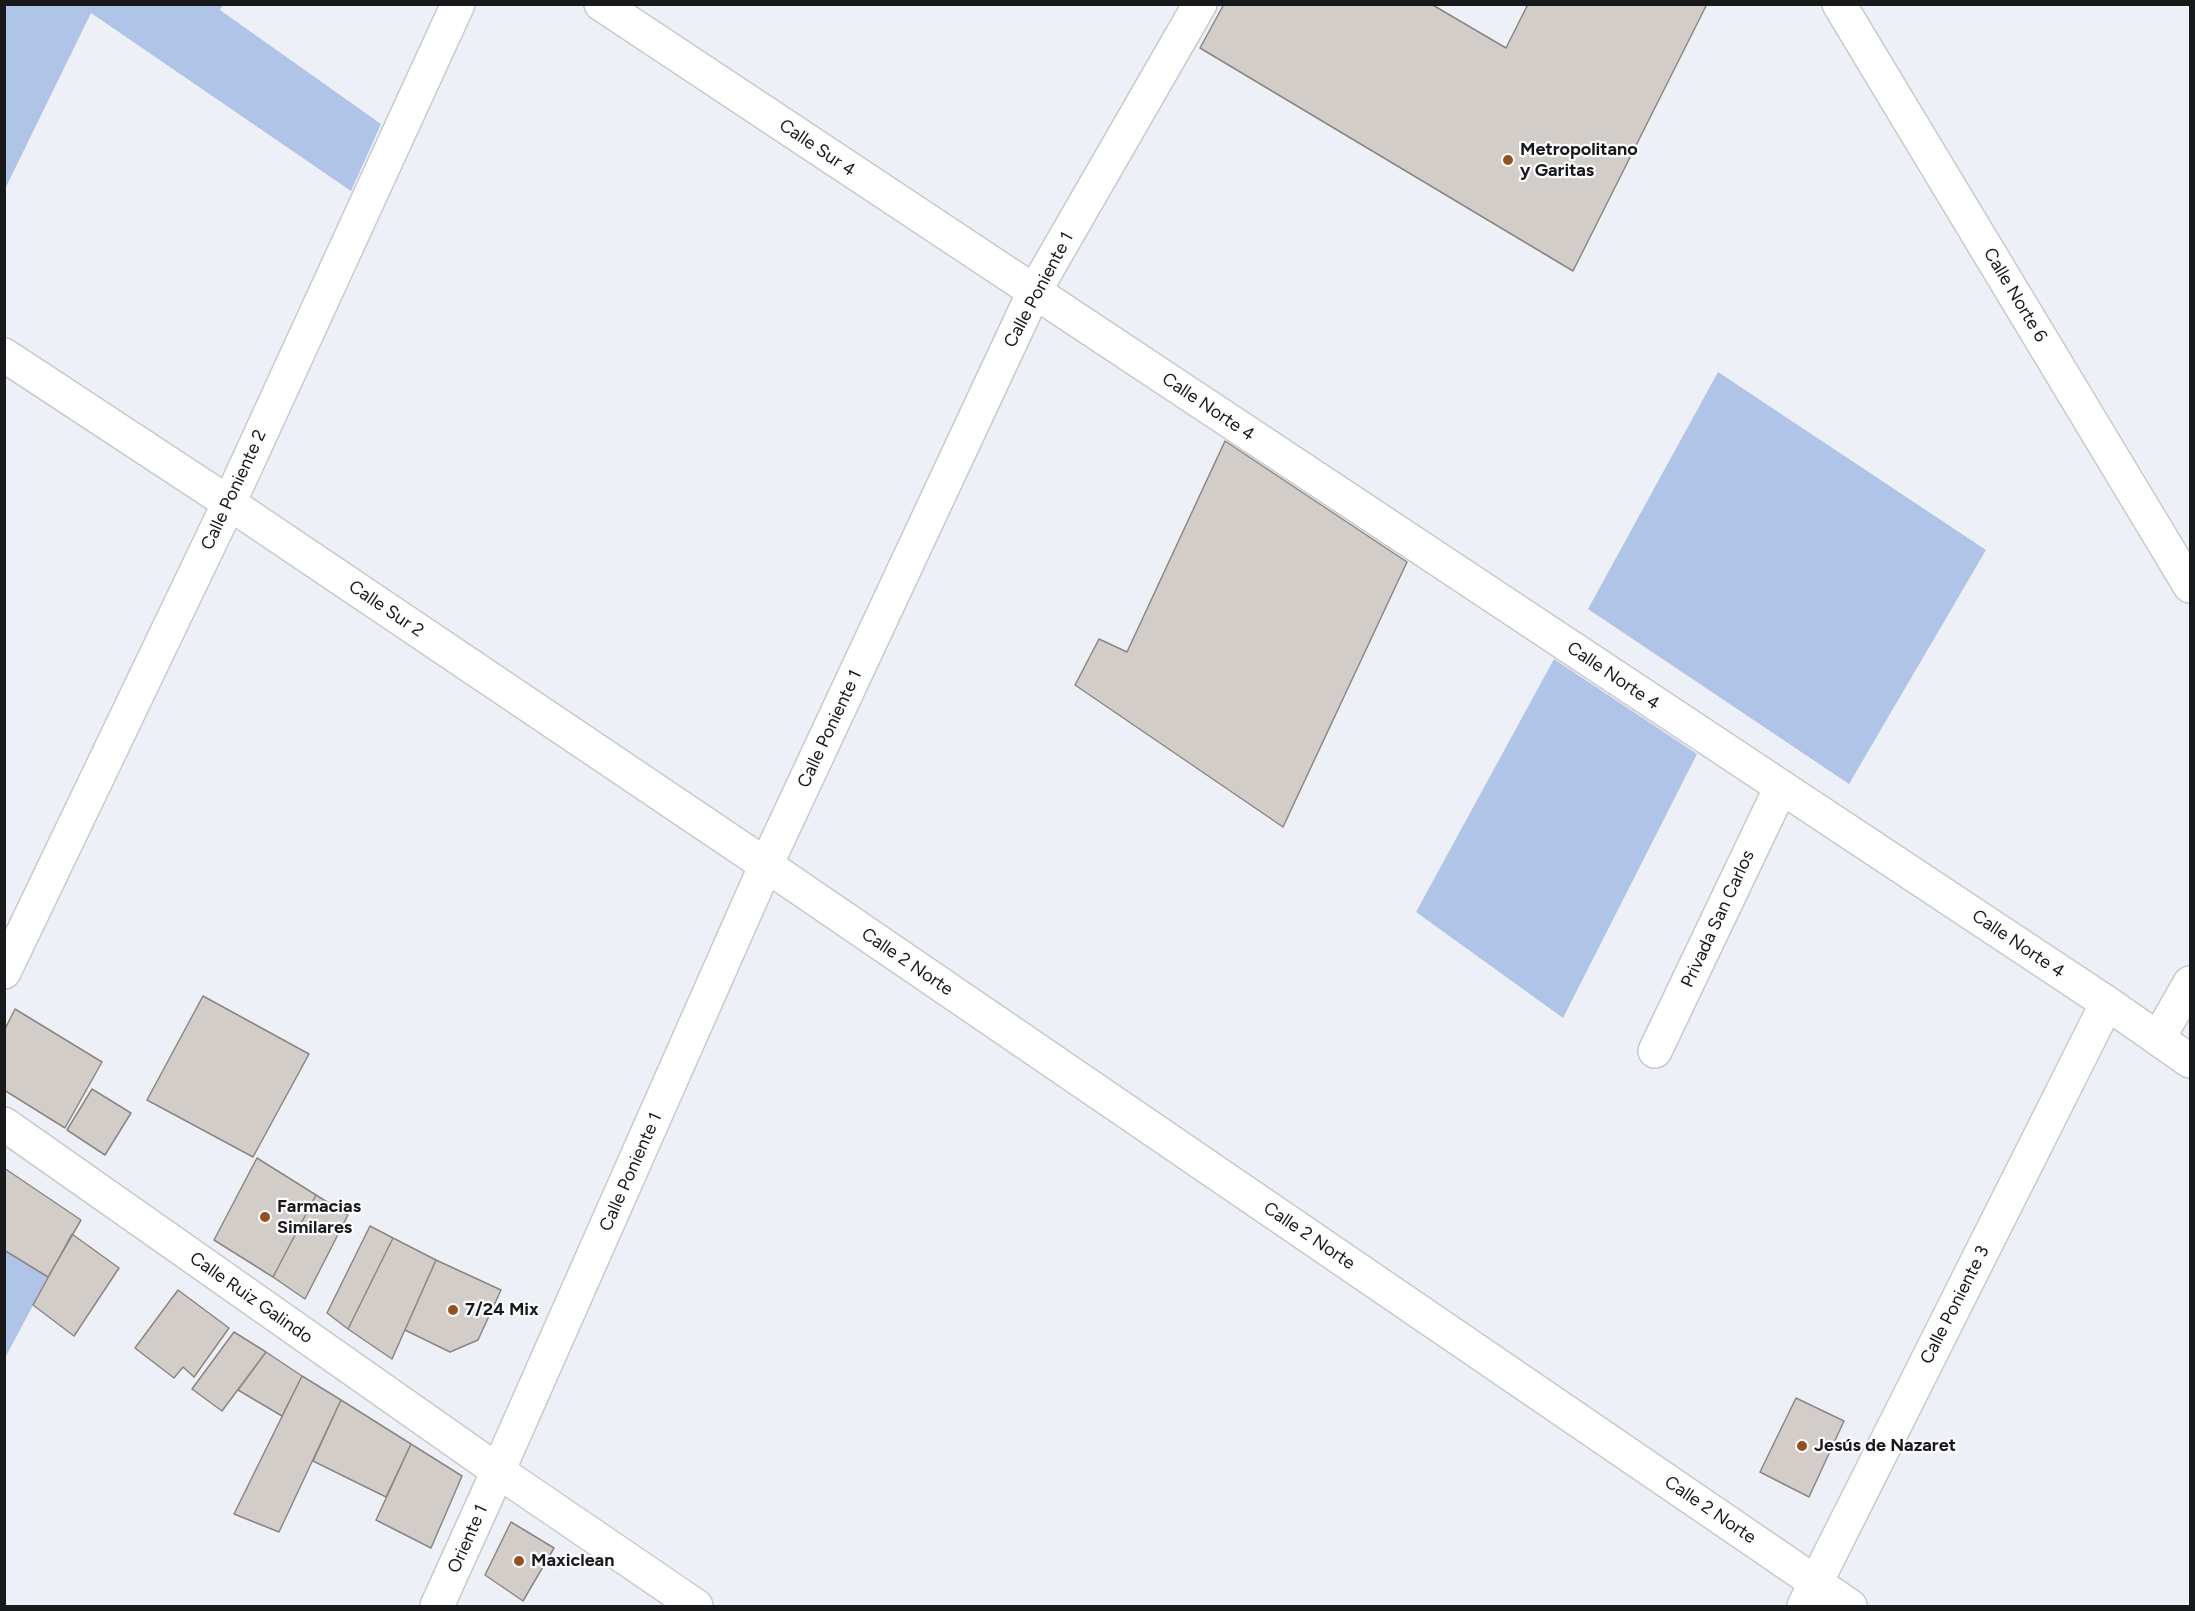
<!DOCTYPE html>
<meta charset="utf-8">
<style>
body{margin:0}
#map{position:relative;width:2195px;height:1611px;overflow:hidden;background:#edf0f6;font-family:Figtree,sans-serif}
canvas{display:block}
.frame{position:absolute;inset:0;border:6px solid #18191b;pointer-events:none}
</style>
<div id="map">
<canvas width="2195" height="1611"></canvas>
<div class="frame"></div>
</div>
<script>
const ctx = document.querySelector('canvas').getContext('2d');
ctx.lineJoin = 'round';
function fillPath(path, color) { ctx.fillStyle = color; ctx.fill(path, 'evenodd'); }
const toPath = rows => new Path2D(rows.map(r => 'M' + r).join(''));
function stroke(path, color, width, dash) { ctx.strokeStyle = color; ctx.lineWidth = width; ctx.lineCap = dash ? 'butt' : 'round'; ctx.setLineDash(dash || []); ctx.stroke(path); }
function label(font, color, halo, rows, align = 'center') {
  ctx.font = font + ' Figtree,sans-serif'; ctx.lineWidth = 4.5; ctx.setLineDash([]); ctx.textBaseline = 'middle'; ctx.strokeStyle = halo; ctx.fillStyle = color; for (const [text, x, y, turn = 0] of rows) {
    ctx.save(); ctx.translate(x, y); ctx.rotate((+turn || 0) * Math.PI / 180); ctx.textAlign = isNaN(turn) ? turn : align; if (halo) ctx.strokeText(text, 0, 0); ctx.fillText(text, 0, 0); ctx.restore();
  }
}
fillPath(toPath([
 [5,4,223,5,220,10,381,124,351,191,91,13,5,189],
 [1718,372,1986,550,1849,784,1588,609],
 [1554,659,1697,754,1563,1018,1416,912],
 [5,1250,48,1277,5,1358]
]), '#b0c4e8');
const building = toPath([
 [1224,4,1431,4,1506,48,1528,4,1707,4,1573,271,1200,48,1224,4],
 [1225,441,1407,562,1283,827,1075,685,1099,639,1127,652,1225,441],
 [203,996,309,1054,253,1157,147,1100,203,996],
 [15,1009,102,1062,65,1128,4,1090,4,1031,15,1009],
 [92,1089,131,1113,105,1155,67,1130,92,1089],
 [257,1158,316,1195,273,1277,214,1240,257,1158],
 [4,1168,81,1220,48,1277,4,1250,4,1168],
 [316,1195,348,1215,305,1299,273,1277,316,1195],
 [370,1226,393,1238,348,1329,327,1313,370,1226],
 [72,1234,119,1268,74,1336,33,1305,72,1234],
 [393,1238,436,1260,392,1359,348,1329,393,1238],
 [436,1260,501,1290,478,1340,450,1352,405,1330,436,1260],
 [178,1290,229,1328,194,1377,183,1367,174,1378,135,1348,178,1290],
 [234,1332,266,1352,222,1411,192,1389,234,1332],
 [266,1352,302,1376,282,1416,238,1390,266,1352],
 [302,1376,341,1400,279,1532,234,1514,302,1376],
 [1796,1398,1844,1421,1809,1497,1760,1472,1796,1398],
 [341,1400,411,1444,386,1497,313,1461,341,1400],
 [411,1444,462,1476,431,1548,376,1520,411,1444],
 [511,1522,554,1548,523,1601,485,1575,511,1522]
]);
fillPath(building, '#d3cdc9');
stroke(building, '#8c8683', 1.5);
const minor = toPath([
 [601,4,2107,1003,2190,1061],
 [1839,4,2190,586],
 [4,355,229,503,766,865,1850,1606],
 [4,972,229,503,458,4],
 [2158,1039,2190,983],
 [1655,1051,1781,787],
 [4,1124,498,1471,437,1606],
 [1804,1606,2107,1003]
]);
const tertiary = toPath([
 [696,1606,498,1471,766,865,1034,292,1200,4]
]);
stroke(minor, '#c6c9ce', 36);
stroke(tertiary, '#c6c9ce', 36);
stroke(minor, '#fff', 33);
stroke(tertiary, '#fff', 33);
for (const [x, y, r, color] of [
 [1508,160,6,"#945220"],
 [265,1217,6,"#945220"],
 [453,1310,6,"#945220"],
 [1802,1446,6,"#945220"],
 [519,1561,6,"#945220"]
]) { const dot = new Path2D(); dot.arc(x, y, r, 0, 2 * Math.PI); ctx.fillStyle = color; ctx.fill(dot); stroke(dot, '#fdfdff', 2); }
label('18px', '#18191b', '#fdfdff', [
 ["Calle Sur 4",817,148,34],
 ["Calle Poniente 1",1039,290,-62],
 ["Calle Norte 6",2015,295,59],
 ["Calle Norte 4",1208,407,34],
 ["Calle Poniente 2",234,490,-65],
 ["Calle Sur 2",386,609,34],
 ["Calle Norte 4",1613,676,34],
 ["Calle Poniente 1",830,729,-65],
 ["Privada San Carlos",1718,919,-65],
 ["Calle Norte 4",2018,944,34],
 ["Calle 2 Norte",907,962,34],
 ["Calle Poniente 1",631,1172,-66],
 ["Calle 2 Norte",1309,1236,34],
 ["Calle Ruiz Galindo",251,1298,35],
 ["Calle Poniente 3",1955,1305,-63],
 ["Calle 2 Norte",1710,1510,34],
 ["Oriente 1",468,1539,-66]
]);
label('bold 18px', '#18191b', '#fdfdff', [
 ["Metropolitano",1520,150],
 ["y Garitas",1520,171],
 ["Farmacias",277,1207],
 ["Similares",277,1228],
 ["7/24 Mix",465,1310],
 ["Jesús de Nazaret",1814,1446],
 ["Maxiclean",531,1561]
], 'left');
</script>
